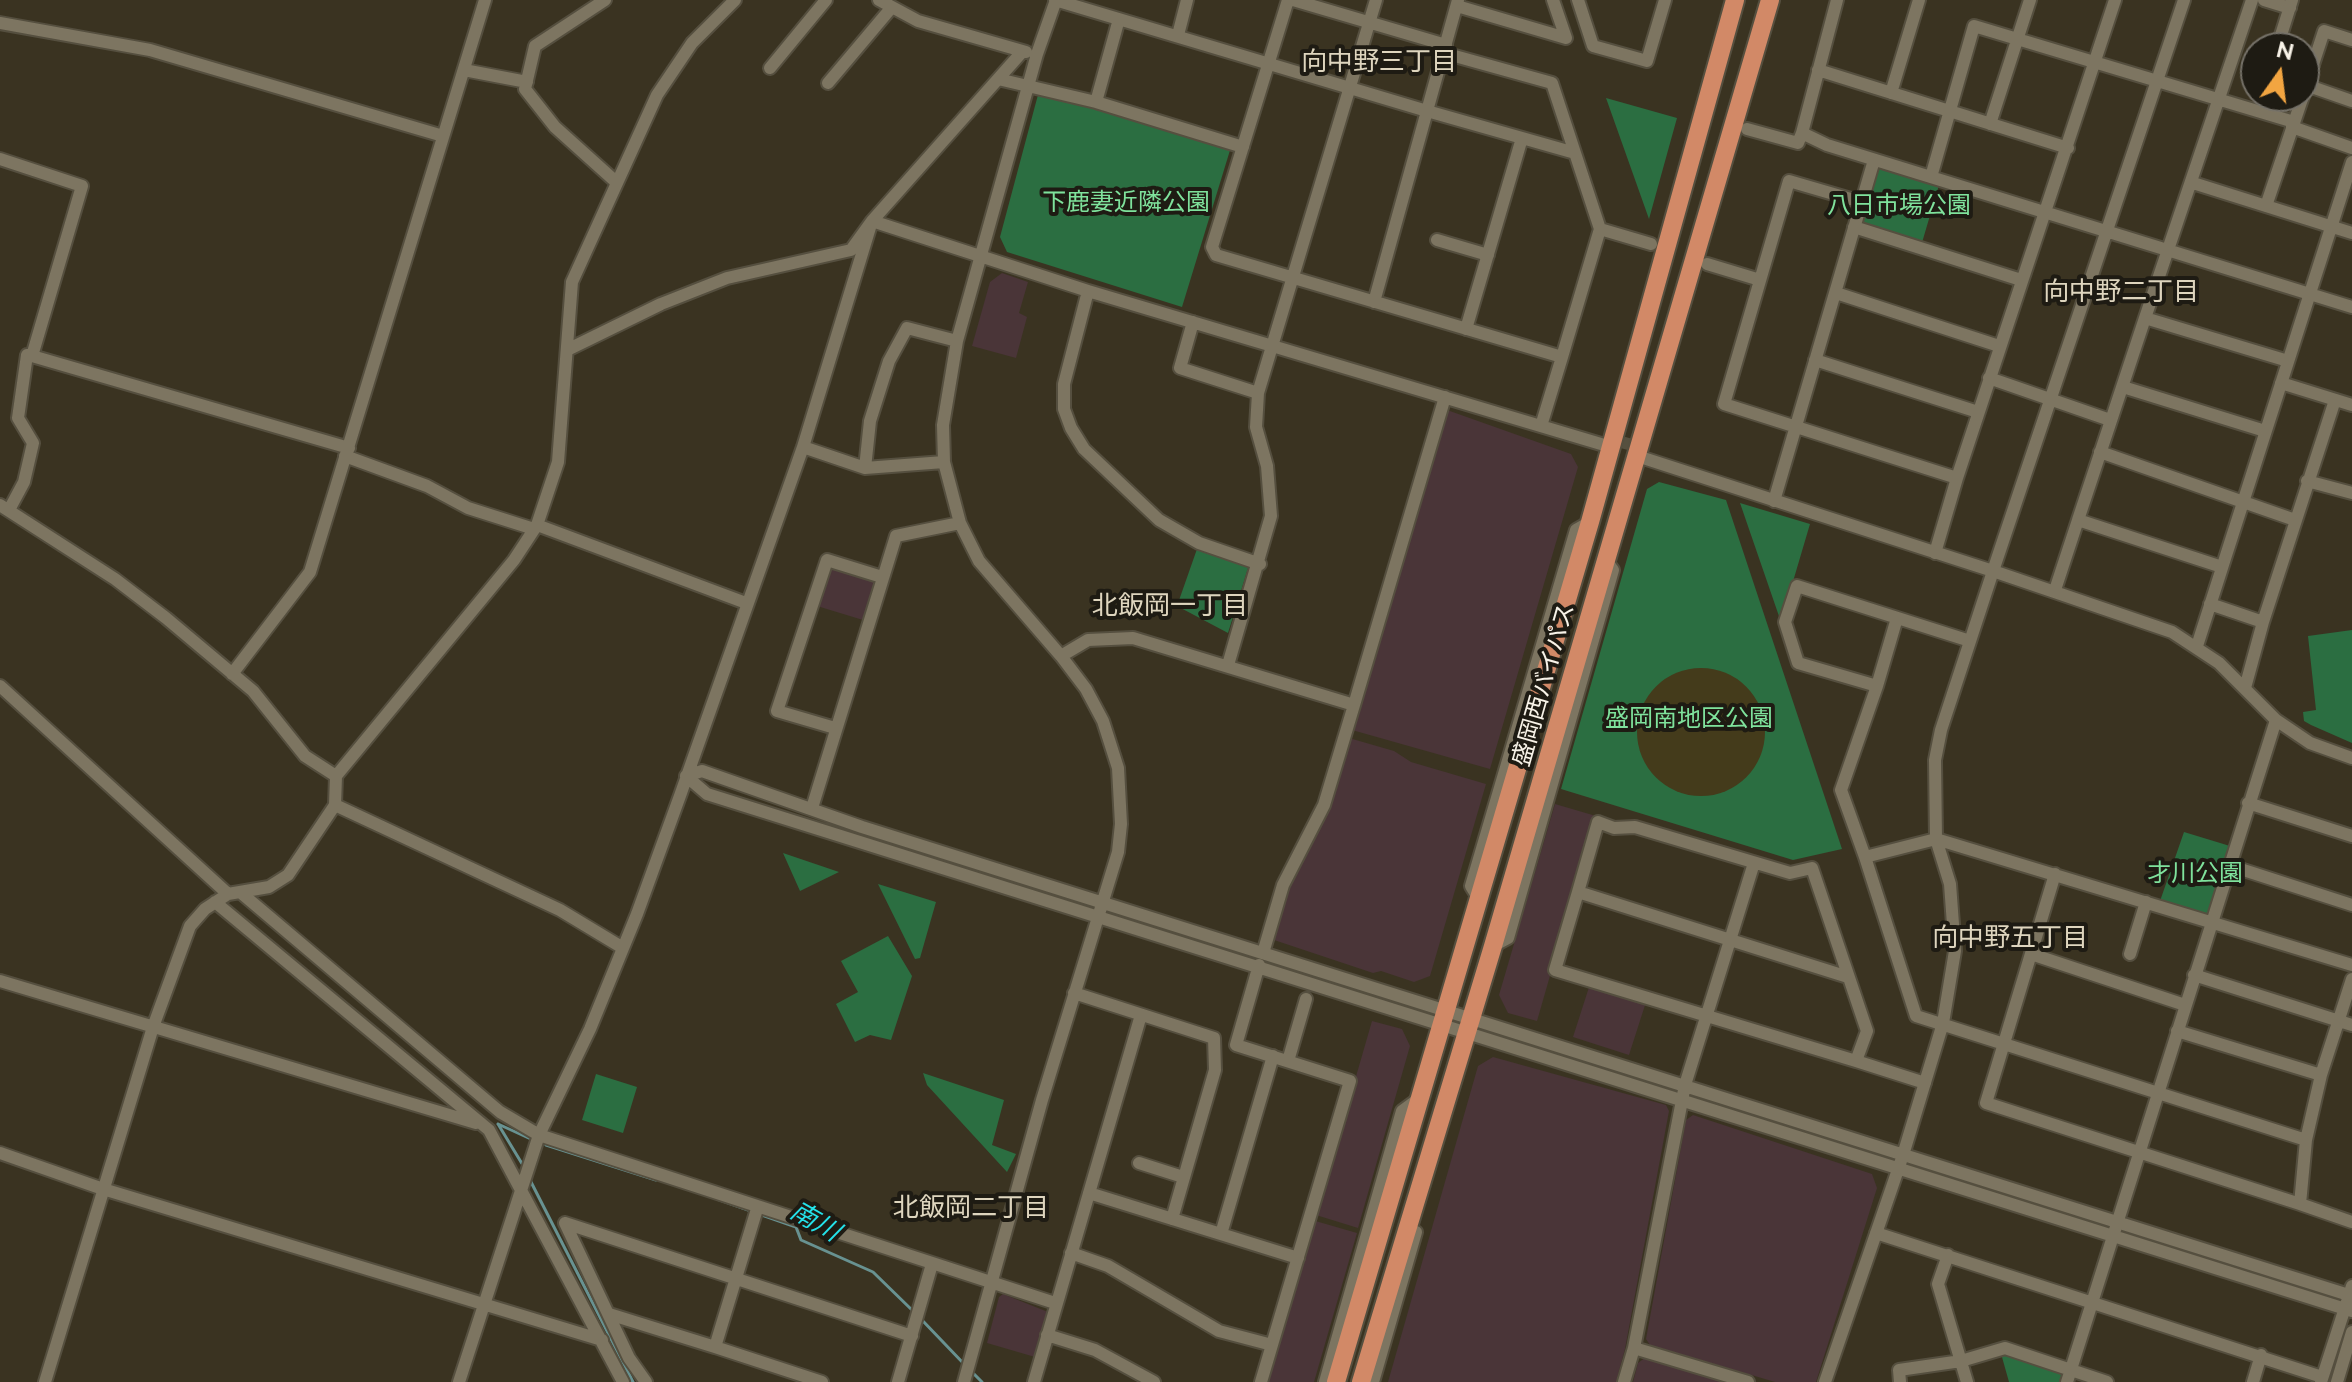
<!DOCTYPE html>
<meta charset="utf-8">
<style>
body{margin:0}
#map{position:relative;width:2352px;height:1382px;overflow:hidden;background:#3a3321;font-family:Raleway,sans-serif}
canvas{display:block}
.north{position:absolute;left:2240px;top:32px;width:80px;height:80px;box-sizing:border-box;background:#1e1b13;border:2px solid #757168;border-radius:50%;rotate:14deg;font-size:22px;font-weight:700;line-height:32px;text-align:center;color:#f8f3e8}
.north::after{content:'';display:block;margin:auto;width:28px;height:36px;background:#f2a541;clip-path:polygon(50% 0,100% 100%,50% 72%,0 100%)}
</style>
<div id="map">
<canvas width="2352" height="1382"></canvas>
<div class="north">N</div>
</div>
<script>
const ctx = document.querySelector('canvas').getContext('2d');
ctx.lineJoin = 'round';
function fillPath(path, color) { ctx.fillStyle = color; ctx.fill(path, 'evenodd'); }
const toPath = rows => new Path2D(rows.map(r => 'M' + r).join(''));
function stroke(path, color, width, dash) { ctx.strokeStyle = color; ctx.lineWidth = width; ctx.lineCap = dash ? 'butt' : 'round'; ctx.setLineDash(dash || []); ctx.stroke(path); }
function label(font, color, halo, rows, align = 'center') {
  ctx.font = font + ' Raleway,"Noto Sans JP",sans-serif'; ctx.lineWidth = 8; ctx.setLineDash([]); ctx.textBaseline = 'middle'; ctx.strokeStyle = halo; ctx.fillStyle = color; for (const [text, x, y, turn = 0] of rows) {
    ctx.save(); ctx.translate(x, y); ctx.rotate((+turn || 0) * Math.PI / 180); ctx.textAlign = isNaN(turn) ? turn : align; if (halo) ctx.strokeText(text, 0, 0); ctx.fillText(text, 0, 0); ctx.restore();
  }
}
fillPath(toPath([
 [1002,273,1028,282,1019,313,1027,317,1016,358,972,346,990,282],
 [1447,410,1571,454,1578,467,1490,769,1352,730],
 [831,567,875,581,863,620,817,606],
 [1349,738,1394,751,1411,762,1486,784,1430,976,1414,982,1381,971,1373,973,1271,939,1286,888],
 [1555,804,1596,816,1537,1021,1508,1013,1499,995],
 [1590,984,1646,1002,1629,1055,1573,1037],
 [1372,1021,1402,1029,1410,1046,1358,1228,1316,1215],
 [1493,1057,1666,1105,1669,1111,1625,1349,1616,1382,1388,1382,1478,1066],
 [1693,1115,1872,1174,1877,1188,1816,1382,1775,1382,1650,1345,1646,1339,1686,1120],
 [1312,1220,1357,1233,1314,1382,1265,1382],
 [1003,1294,1048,1312,1035,1357,987,1343,999,1297],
 [1646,1357,1730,1382,1633,1382,1638,1363]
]), '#4a3538');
fillPath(toPath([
 [1039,91,1231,147,1182,307,1007,252,1000,237],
 [1606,98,1677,118,1649,219],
 [1879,167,1939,185,1921,246,1859,224,1874,169],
 [1659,482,1726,500,1842,849,1793,860,1561,789,1647,489],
 [1740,503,1810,524,1781,622],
 [1197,549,1249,565,1228,633,1177,606],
 [2352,630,2352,743,2311,725,2304,721,2303,712,2316,710,2308,636],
 [2184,832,2230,846,2207,915,2160,901],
 [783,853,839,872,800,891],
 [878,884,936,902,920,958,915,959],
 [888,936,912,976,891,1040,870,1035,855,1042,836,1004,858,992,841,961],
 [923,1073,1004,1100,992,1145,1016,1154,1007,1172,927,1085],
 [596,1074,637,1087,623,1133,582,1120],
 [2000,1350,2070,1370,2067,1382,2009,1382]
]), '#2b6e41');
fillPath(toPath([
 '1637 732a64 64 0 1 1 128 0a64 64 0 1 1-128 0Z'
]), '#443b1b');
stroke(toPath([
 [498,1124,524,1167],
 [498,1124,533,1140],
 [546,1145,656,1180],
 [530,1180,633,1382],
 [717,1199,751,1211],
 [759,1214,796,1227,801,1240,873,1272,913,1311],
 [921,1319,965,1365],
 [971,1371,982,1382]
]), '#689291', 3);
stroke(toPath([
 [1604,437,1649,450]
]), '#56503f', 12, [12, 6]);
const minor = toPath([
 [605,0,535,46,525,89,555,127,615,181],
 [879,0,918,21,1026,52],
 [1055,0,1427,111,1458,0],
 [1288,0,1212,247,1216,255,1562,357,1600,229,1552,83,1444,53],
 [1293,0,1446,45],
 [1578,0,1593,46,1647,61,1665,0],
 [1837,0,1802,133,1827,145,2352,307],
 [2264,0,2290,8],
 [1457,6,1566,38,1553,0],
 [1119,19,1096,102,1243,147],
 [0,23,150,50,443,136],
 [1178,35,1187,0],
 [2277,48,2292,0],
 [770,68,826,0],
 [464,70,527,82],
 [1818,70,2068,148],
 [998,79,1096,102],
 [828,83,892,7],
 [2306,85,2352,101],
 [2304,92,2324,31,2352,40],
 [1891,93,1919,0],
 [1990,124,2030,0],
 [2292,127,2352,148],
 [1747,129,1798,143,1802,133],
 [0,159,82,186,32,356,27,355,18,418,33,443,24,482,9,510],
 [1931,177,1974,26,2294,122],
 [2193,183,2352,233],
 [1861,202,1789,181,1724,404,1957,478,2115,0],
 [2266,206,2303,96],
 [872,221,1088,291,1064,384,1064,409,1071,428,1084,449,1159,520,1199,543,1260,564],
 [1854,227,2021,280],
 [1600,229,1651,244],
 [1437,240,1488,255],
 [1707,264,1760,280],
 [1088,291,1611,447],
 [1836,293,1999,346],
 [1374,302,1427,111,1575,153],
 [2145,318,2252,0],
 [1193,322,1180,368,1258,393],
 [1466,329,1522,138],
 [567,350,661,304,727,278,851,250,872,221,1022,52],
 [32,356,349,448],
 [1815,360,1978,412],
 [1989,378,2110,420],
 [2281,383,2352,405],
 [2123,387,2265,431],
 [1541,426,1562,357],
 [803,447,865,468,944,462],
 [2100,452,2295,520],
 [1634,455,1993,571,2184,0],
 [345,456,427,486,468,508,534,529],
 [865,468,870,421,889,361,907,328,957,341],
 [2307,481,2352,493],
 [1774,501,1874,160],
 [0,505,115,579,166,618,253,691,305,756,336,776],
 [537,525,746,603],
 [1935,553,1957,478],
 [2222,567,2078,520,2145,318,2288,361],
 [2055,590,2078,520],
 [2210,604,2263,622,2335,400],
 [1897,618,1877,686,1798,663,1785,622,1797,586,1970,641],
 [2197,646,2352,162],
 [1061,656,1088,640,1133,638,1354,705,1445,397],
 [1228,665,1271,516,1267,466,1256,427,1258,393,1376,0],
 [232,674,310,572,485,0],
 [0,686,228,894],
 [1877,686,1841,790,1865,857,1936,839,2352,965],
 [2245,688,2263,622],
 [835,728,777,711,827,560,882,577],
 [686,776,707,794,2352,1311],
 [686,776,702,771,862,827,2352,1296],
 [2248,803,2352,836],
 [335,805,560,910,623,948],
 [812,808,896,536,960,523],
 [1865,857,1916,1016,2306,1140],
 [2228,865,2352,905],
 [2055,874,1986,1103,2300,1204],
 [240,892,500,1112,539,1135,1055,1303],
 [1578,892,1598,822,1614,828,1635,827,1790,873,1812,868,1867,1031,1856,1061,1555,970,1578,892,1848,977],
 [1479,899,1471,886,1576,530,1590,522],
 [215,902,489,1130,623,1382],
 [1493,946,1508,938,1613,570,1605,559],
 [1263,953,1283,885,1324,805,1354,705],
 [2031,954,2185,1005],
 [2130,954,2146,902],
 [1259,965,1236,1045,1350,1081,1261,1382],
 [2194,975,2352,1025],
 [2352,979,2321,1075,2306,1140,2300,1204,2352,1222],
 [0,981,476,1123],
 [1074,993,1214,1038,1215,1070,1172,1219],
 [2177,1031,2321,1075],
 [1288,1061,1306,999],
 [1856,1061,1925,1083],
 [0,1153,103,1189,602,1340],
 [1139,1163,1183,1177],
 [1089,1193,1298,1258],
 [757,1209,715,1347,822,1382],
 [565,1223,912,1336],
 [565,1223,629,1358,646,1382],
 [1876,1233,2322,1377],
 [1221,1234,1273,1056],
 [1071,1253,1108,1266,1219,1331,1272,1345],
 [1948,1255,1938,1284,1967,1382],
 [609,1314,715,1347],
 [1047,1335,1095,1350,1154,1382],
 [1634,1348,1748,1382],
 [45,1382,153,1027,190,926,205,909,228,894,269,887,288,875,335,805,336,776,514,560,537,525,558,462,572,282,657,95,692,43,735,0],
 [459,1382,539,1135,590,1029,637,914,681,793,803,447,872,221],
 [898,1382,932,1264],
 [964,1382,1042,1100,1118,852,1121,824,1118,768,1103,721,1086,689,1061,656,979,561,960,523,944,462,943,425,957,341,1037,54,1056,0],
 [1034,1382,1141,1015],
 [1325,1382,1402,1111,1417,1100],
 [1373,1382,1416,1232],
 [1624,1382,1634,1348,1685,1085,1754,863],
 [1825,1382,1903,1155,1943,1023,1955,951,1950,884,1936,839,1935,760,1941,730,1993,571,2172,632,2219,663,2276,720,2310,743,2352,758],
 [1900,1382,1899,1370,1961,1361,2005,1348,2107,1382],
 [2067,1382,2276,720],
 [2253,1382,2261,1355],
 [2321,1382,2352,1286],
 [2337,1382,2352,1332]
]);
const highway = toPath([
 [1336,1382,1590,522,1735,0],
 [1361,1382,1493,946,1770,0]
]);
stroke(minor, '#554f3f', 16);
stroke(highway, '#554f3f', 22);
stroke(minor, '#7d7561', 12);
stroke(highway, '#d28967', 18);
label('24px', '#7fe29c', '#1e1b13', [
 ["下鹿妻近隣公園",1126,203],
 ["八日市場公園",1899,206],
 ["盛岡南地区公園",1689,719],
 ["才川公園",2195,874]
]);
label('24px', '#f8f3e8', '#1e1b13', [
 ["盛岡西バイパス",1544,685,-74]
]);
label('26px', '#ded5be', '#1e1b13', [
 ["向中野三丁目",1379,62],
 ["向中野二丁目",2121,292],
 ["北飯岡一丁目",1170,606],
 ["向中野五丁目",2010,938],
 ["北飯岡二丁目",971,1208]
]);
label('italic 26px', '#24e1e9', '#1e1b13', [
 ["南川",815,1222,30]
]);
</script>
